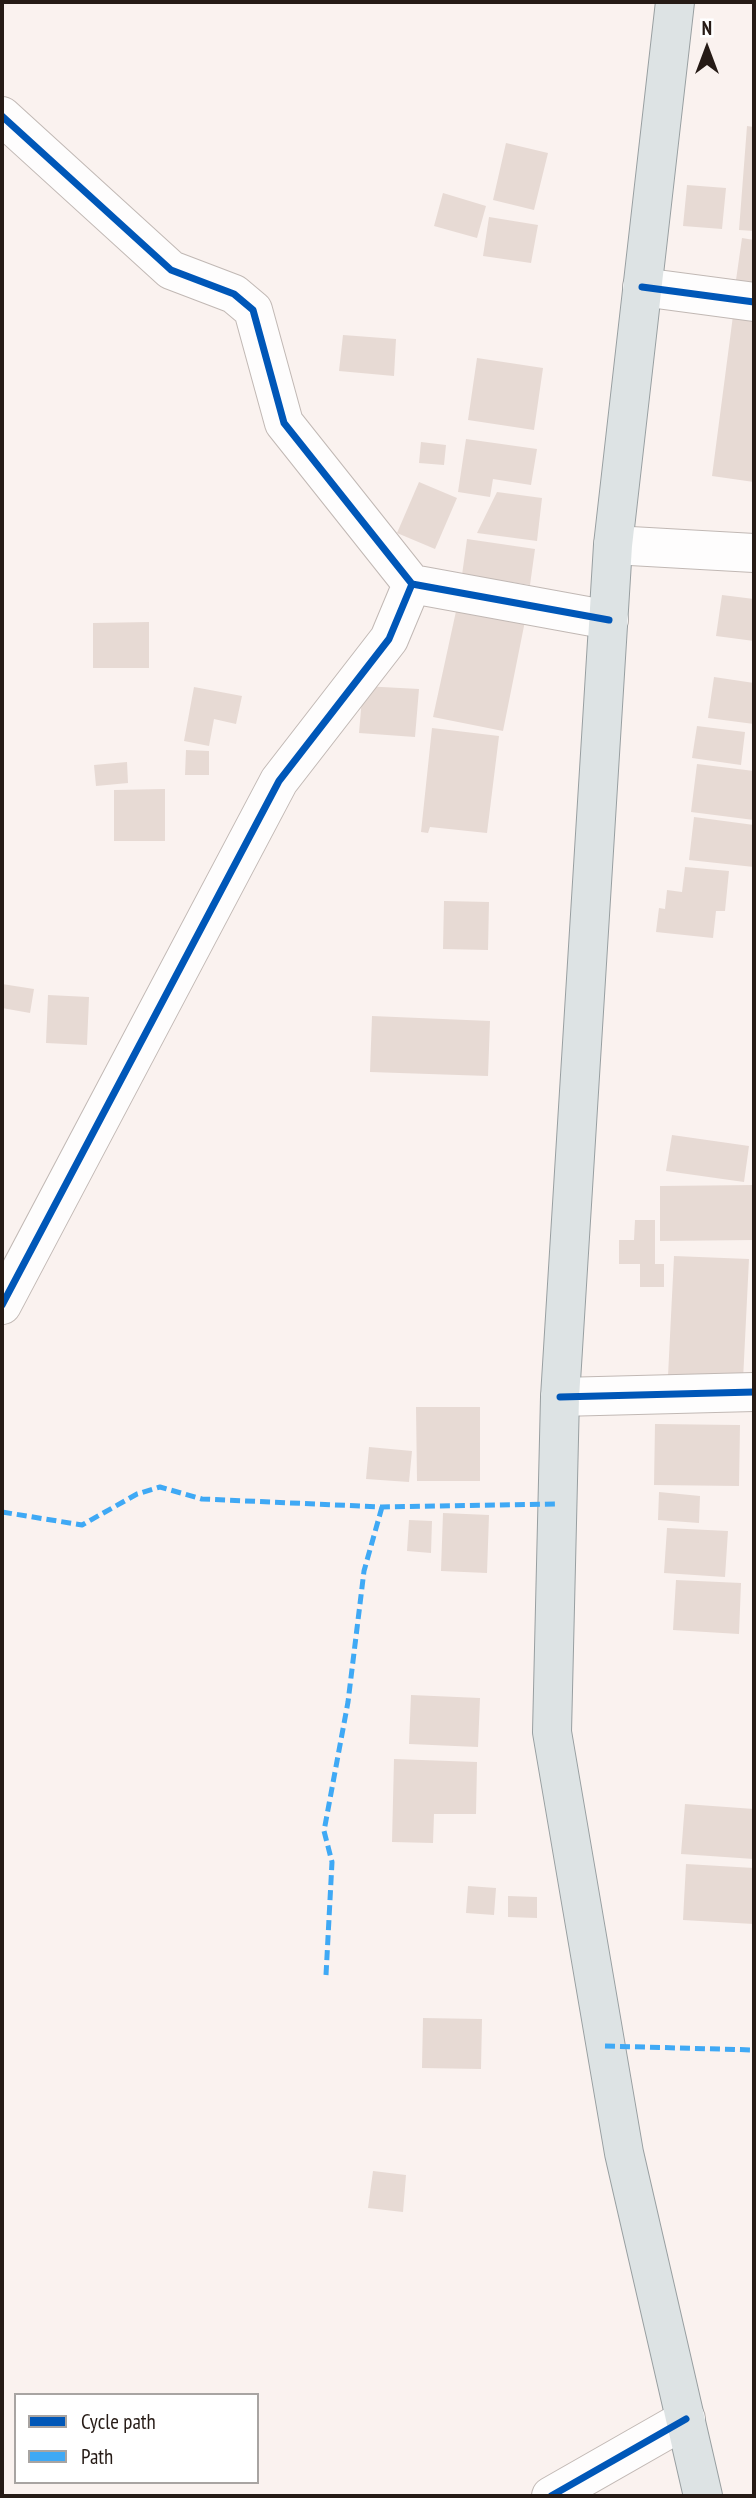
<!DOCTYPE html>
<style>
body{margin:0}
#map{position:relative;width:756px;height:2498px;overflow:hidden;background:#faf2ef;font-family:"PT Sans Narrow",sans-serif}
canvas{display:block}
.frame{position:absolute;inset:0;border:4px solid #261b16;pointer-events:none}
.legend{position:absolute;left:14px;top:2393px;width:245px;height:91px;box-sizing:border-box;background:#fff;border:2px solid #a8a4a2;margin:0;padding:9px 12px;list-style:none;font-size:21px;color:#261b16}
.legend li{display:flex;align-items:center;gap:14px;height:35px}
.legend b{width:35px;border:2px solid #a8a4a2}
.north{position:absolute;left:672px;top:14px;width:70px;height:70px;-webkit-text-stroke:5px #fff;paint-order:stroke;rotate:0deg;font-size:19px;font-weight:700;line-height:28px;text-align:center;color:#261b16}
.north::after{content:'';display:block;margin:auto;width:24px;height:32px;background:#261b16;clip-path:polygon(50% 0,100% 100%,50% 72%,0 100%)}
</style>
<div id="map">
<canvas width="756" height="2498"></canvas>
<div class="frame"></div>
<ul class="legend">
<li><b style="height:9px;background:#0057b8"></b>Cycle path</li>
<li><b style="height:9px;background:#3fa9f5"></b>Path</li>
</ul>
<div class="north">N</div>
</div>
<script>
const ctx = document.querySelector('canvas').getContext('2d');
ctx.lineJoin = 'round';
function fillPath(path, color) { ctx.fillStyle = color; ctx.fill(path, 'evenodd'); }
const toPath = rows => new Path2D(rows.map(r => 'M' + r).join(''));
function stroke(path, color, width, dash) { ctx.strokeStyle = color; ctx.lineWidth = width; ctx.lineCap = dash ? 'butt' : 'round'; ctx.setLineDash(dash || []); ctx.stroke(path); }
fillPath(toPath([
 [747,126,754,127,754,231,739,230],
 [506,143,548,153,534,210,493,200],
 [687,185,726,188,722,229,683,226],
 [443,193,486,206,477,238,434,226],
 [489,217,538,225,531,263,483,256],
 [742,238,754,240,754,289,735,287],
 [734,308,754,311,754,482,712,476],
 [343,335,396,339,394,376,339,371],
 [477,358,543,368,534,430,468,420],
 [466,439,537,449,531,485,493,479,490,497,458,492],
 [421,442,446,445,444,465,419,463],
 [419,482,457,498,435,549,397,533],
 [497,492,542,498,537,541,477,533],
 [467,539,535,549,530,585,462,575],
 [722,595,754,599,754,641,716,636],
 [458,602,526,616,503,731,433,717],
 [149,622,149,668,93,668,93,623],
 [714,677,754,683,754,724,708,718],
 [363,686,419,689,415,737,359,733],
 [194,687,242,696,236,724,214,719,209,746,184,741],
 [697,726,745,732,741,765,692,758],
 [432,728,499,736,487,833,430,827,428,833,421,832],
 [186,750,209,751,209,775,185,775],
 [127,762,128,783,96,786,94,765],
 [697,764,754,771,754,820,691,812],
 [165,789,165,841,114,841,114,790],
 [694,817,754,825,754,867,689,860],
 [685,867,729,871,725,911,716,911,713,938,656,932,659,908,665,909,667,890,682,892],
 [444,901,489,902,488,950,443,949],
 [2,984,34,989,30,1013,2,1008],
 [48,995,89,997,87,1045,46,1043],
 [372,1016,490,1021,488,1076,370,1072],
 [672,1135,749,1146,744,1182,666,1171],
 [754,1185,754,1240,660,1241,660,1186],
 [635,1220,655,1220,655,1264,664,1264,664,1287,640,1287,640,1264,619,1264,619,1240,634,1240],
 [674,1256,749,1259,743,1380,668,1376],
 [416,1407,480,1407,480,1481,417,1481],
 [655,1424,740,1425,739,1486,654,1485],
 [369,1447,412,1451,409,1482,366,1479],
 [659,1492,700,1496,699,1523,658,1520],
 [443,1513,489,1515,487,1573,441,1571],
 [409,1520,432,1521,431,1553,407,1551],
 [667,1528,728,1531,725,1577,664,1573],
 [676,1580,741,1583,739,1634,673,1630],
 [411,1695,480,1698,478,1747,409,1744],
 [394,1759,477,1762,476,1814,434,1814,433,1843,392,1842],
 [685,1804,754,1809,754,1859,681,1854],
 [686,1864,754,1868,754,1924,683,1920],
 [468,1886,496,1888,494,1915,466,1913],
 [508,1896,537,1897,537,1918,508,1917],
 [423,2018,482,2019,481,2069,422,2068],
 [373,2171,406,2175,403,2212,368,2208]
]), '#e7dad4');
const minor = toPath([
 [2,116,171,270,234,294,253,310,284,423,412,584,609,620],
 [642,287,754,302],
 [613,545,754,553],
 [2,1305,279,781,389,639,412,584],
 [560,1397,754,1392],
 [551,2496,686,2419]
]);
const major = toPath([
 [675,2,613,545,560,1397,552,1732,624,2153,703,2496]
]);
stroke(minor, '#c1b8b4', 40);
stroke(major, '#989fa1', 40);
stroke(minor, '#fefdfd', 38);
stroke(major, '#dde3e4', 38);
stroke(toPath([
 [2,1512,82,1525,137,1494,160,1487,202,1499,382,1507,558,1504],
 [326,1975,332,1862,324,1831,348,1702,364,1571,382,1507],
 [605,2046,754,2050]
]), '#3fa9f5', 5, [10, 5]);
stroke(toPath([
 [2,116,171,270,234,294,253,310,284,423,412,584,609,620],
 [642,287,754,302],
 [2,1305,279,781,389,639,412,584],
 [560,1397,754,1392],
 [551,2496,686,2419]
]), '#0057b8', 7);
</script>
